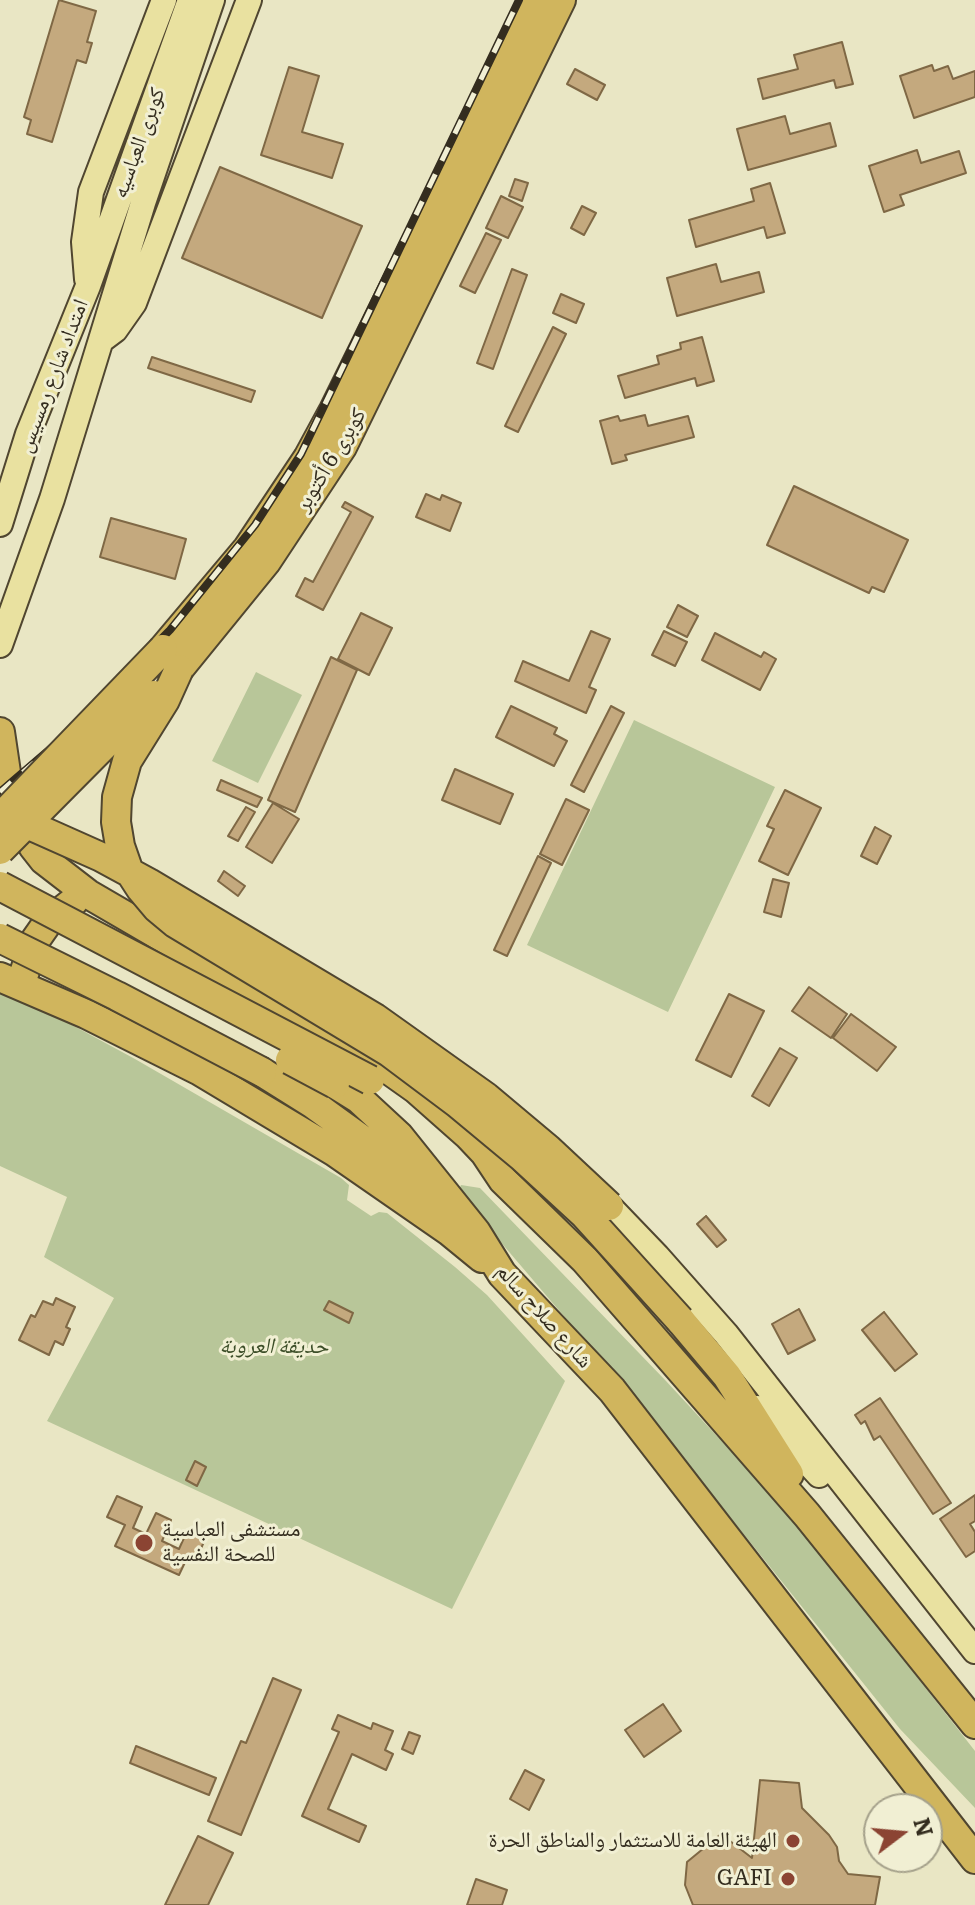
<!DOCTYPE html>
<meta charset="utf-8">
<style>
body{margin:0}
#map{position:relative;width:975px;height:1905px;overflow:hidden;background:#e9e6c4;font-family:Literata,serif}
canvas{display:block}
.north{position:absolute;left:863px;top:1793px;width:80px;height:80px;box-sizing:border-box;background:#f1efd3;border:2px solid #a5a18b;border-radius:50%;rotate:74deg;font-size:22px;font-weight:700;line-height:32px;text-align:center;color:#342d1f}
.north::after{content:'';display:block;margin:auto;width:28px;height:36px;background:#8b4433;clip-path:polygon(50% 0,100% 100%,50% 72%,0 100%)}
</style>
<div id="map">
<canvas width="975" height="1905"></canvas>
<div class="north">N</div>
</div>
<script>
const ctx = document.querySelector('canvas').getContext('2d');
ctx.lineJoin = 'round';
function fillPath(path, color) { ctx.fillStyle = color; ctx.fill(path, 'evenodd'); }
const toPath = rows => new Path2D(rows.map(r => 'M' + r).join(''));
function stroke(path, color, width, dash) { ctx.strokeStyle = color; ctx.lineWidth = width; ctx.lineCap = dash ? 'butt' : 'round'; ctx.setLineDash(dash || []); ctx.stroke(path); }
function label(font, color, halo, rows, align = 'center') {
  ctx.font = font + ' Literata,"Noto Naskh Arabic",serif'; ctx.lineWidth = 6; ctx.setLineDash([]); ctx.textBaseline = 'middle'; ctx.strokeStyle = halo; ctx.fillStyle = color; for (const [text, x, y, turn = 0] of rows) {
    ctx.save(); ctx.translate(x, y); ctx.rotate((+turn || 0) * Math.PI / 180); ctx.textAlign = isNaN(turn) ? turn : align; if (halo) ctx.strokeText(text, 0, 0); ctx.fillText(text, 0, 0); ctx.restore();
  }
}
fillPath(toPath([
 [256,672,302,695,258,783,212,761],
 [634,720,775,787,668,1012,527,945],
 [0,986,135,1059,341,1178,349,1185,347,1200,371,1216,379,1212,387,1213,455,1267,487,1295,565,1381,452,1609,47,1421,114,1298,44,1257,67,1197,0,1166],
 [461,1185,480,1188,666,1381,790,1515,975,1751,975,1808,900,1729,649,1416,458,1192]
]), '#b8c699');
const building = toPath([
 [59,0,96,11,87,42,92,43,86,63,77,60,52,142,27,134,31,120,24,117,59,0],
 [842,42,853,84,836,88,834,80,763,99,758,79,798,69,794,55,842,42],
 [932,65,934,71,948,66,953,79,975,71,975,97,914,118,900,76,932,65],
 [289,67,319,76,302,132,343,144,332,178,261,155,289,67],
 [575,69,605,85,597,100,567,84,575,69],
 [785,116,790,134,830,123,836,146,748,170,737,129,785,116],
 [917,150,921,163,959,151,966,173,900,195,904,205,884,212,869,166,917,150],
 [220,167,362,226,322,318,182,258,220,167],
 [515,179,528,183,522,201,509,196,515,179],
 [770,183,785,233,767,238,764,227,696,247,689,220,754,201,751,189,770,183],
 [501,196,523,207,508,238,486,228,501,196],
 [582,206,596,213,584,235,571,228,582,206],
 [486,233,501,240,475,293,460,286,486,233],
 [716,264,721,282,759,272,764,292,677,316,667,278,716,264],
 [512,269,527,275,493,369,477,363,512,269],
 [561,294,584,304,576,323,553,313,561,294],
 [553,327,566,334,518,432,505,426,553,327],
 [702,337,714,381,697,386,695,378,625,398,618,376,659,364,657,356,681,349,680,343,702,337],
 [152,357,255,391,251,402,148,368,152,357],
 [645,415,648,426,688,416,694,437,625,455,627,460,612,464,600,421,618,416,620,421,645,415],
 [794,486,908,540,884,592,872,587,869,593,767,545,794,486],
 [426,494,440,500,442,495,461,503,450,531,416,517,426,494],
 [345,502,373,517,323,610,296,596,305,578,313,582,351,512,342,507,345,502],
 [111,518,186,539,175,579,100,557,111,518],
 [678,605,698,616,687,637,667,627,678,605],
 [361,613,392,628,369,675,338,659,361,613],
 [591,631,610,639,589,687,596,690,586,713,515,681,523,661,569,681,591,631],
 [664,631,687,642,675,666,652,655,664,631],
 [715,633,761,657,764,652,776,659,760,690,702,660,715,633],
 [331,657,357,670,295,812,268,800,331,657],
 [511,706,557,728,554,734,567,741,554,766,496,737,511,706],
 [611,706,624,713,584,792,571,785,611,706],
 [455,769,513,794,500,824,442,800,455,769],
 [221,780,262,798,257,807,217,790,221,780],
 [785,790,821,808,788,875,759,861,774,829,767,826,785,790],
 [566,799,589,810,562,865,540,854,566,799],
 [273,803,299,819,272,863,246,847,273,803],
 [246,807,255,812,238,841,228,836,246,807],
 [875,827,891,836,877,864,861,856,875,827],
 [538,856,551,863,507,956,494,950,538,856],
 [224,871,245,886,238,896,218,881,224,871],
 [773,879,789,883,781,917,764,912,773,879],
 [809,987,847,1014,831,1038,792,1011,809,987],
 [729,994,764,1011,731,1077,696,1060,729,994],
 [851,1014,896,1047,877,1071,833,1038,851,1014],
 [780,1048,797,1058,769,1106,752,1096,780,1048],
 [706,1216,726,1240,717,1247,697,1224,706,1216],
 [56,1298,75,1307,66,1327,70,1329,63,1345,55,1341,49,1355,19,1340,31,1315,35,1317,43,1301,53,1305,56,1298],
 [329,1301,353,1313,349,1323,324,1310,329,1301],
 [799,1309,815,1340,788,1354,772,1324,799,1309],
 [884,1312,917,1354,895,1371,862,1330,884,1312],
 [880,1398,951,1503,933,1514,880,1436,874,1440,865,1421,861,1424,855,1415,880,1398],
 [195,1461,206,1467,197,1486,186,1480,195,1461],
 [975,1495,975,1521,970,1524,975,1532,975,1551,966,1557,940,1519,975,1495],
 [117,1496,142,1507,133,1528,146,1534,156,1513,171,1520,162,1541,179,1549,188,1529,206,1537,196,1560,188,1556,179,1575,115,1546,125,1525,107,1517,117,1496],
 [273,1678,301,1690,241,1835,208,1821,241,1741,246,1743,273,1678],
 [663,1704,681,1731,644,1757,625,1730,663,1704],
 [338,1715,371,1729,373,1723,393,1731,385,1750,393,1754,386,1770,352,1754,328,1809,366,1826,359,1842,302,1816,339,1732,332,1729,338,1715],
 [409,1732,420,1736,413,1754,402,1749,409,1732],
 [136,1746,216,1778,209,1795,130,1763,136,1746],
 [525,1770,544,1780,529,1810,510,1799,525,1770],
 [760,1780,799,1783,802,1808,829,1835,837,1847,839,1861,848,1874,880,1877,875,1905,693,1905,685,1885,687,1862,721,1834,752,1858,760,1780],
 [198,1836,233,1853,208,1905,165,1905,198,1836],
 [476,1879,507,1890,502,1905,467,1905,476,1879]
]);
fillPath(building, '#c4a97e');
stroke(building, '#7f6845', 2);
const major = toPath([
 [87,279,84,242,91,192,164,0],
 [103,339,115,330,134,303,249,0],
 [0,524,28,434,88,286,190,0],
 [0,645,52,499,143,203,212,0],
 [609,1206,657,1256,726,1334,975,1651],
 [757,1408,819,1475]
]);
const highway = toPath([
 [163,649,248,548,308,458,334,410,536,0],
 [179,669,266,562,342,447,561,0],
 [0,732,8,786,16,814,33,846,44,860,88,894,385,1067,416,1089,468,1135,485,1153,503,1180,585,1260,807,1515,975,1724],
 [24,974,34,942,48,922,73,902],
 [0,977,86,1014,200,1071,335,1152,449,1231,482,1258],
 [262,1072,313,1104,371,1146,433,1196],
 [335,1084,359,1099,399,1136,476,1232,502,1274,612,1390,975,1859],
 [680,1320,727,1376,789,1474]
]);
stroke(major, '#504630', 28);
stroke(highway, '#504630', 32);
stroke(major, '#e9e1a0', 24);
stroke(highway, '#d0b55d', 28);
const rail = toPath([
 [0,792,64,737,170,630,255,525,301,454,519,0]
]);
stroke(rail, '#342d1f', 8);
stroke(rail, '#f1efd3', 5, [15]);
const highwayBridge = toPath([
 [179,669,165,700,127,761,117,797,116,822,120,846,128,869,141,889,157,908,175,923,389,1052,457,1103,522,1157,585,1215,680,1320],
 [0,812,101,857,149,883,375,1018,486,1097,548,1149,609,1206],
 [0,818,163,649],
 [0,850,154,695],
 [0,886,370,1080],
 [0,938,117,996,262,1072],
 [290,1060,335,1084]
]);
stroke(highwayBridge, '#504630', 32, []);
stroke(highwayBridge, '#d0b55d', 28);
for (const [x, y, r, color] of [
 [144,1543,10,"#8b4433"],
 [793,1841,8,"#8b4433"],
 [788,1879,8,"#8b4433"]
]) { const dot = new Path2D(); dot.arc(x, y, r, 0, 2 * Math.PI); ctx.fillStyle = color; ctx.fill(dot); stroke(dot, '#f1efd3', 3); }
label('22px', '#342d1f', '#f1efd3', [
 ["كوبرى العباسيه",139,143,-70],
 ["امتداد شارع رمسيس",53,376,-69],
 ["كوبرى 6 أكتوبر",331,460,-59],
 ["شارع صلاح سالم",544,1316,48]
]);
label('italic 22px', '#3c4e28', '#f1efd3', [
 ["حديقة العروبة",274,1347]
]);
label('22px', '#342d1f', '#f1efd3', [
 ["مستشفى العباسية",162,1530,"left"],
 ["للصحة النفسية",162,1555,"left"],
 ["الهيئة العامة للاستثمار والمناطق الحرة",777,1841],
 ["GAFI",772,1879]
], 'right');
</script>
